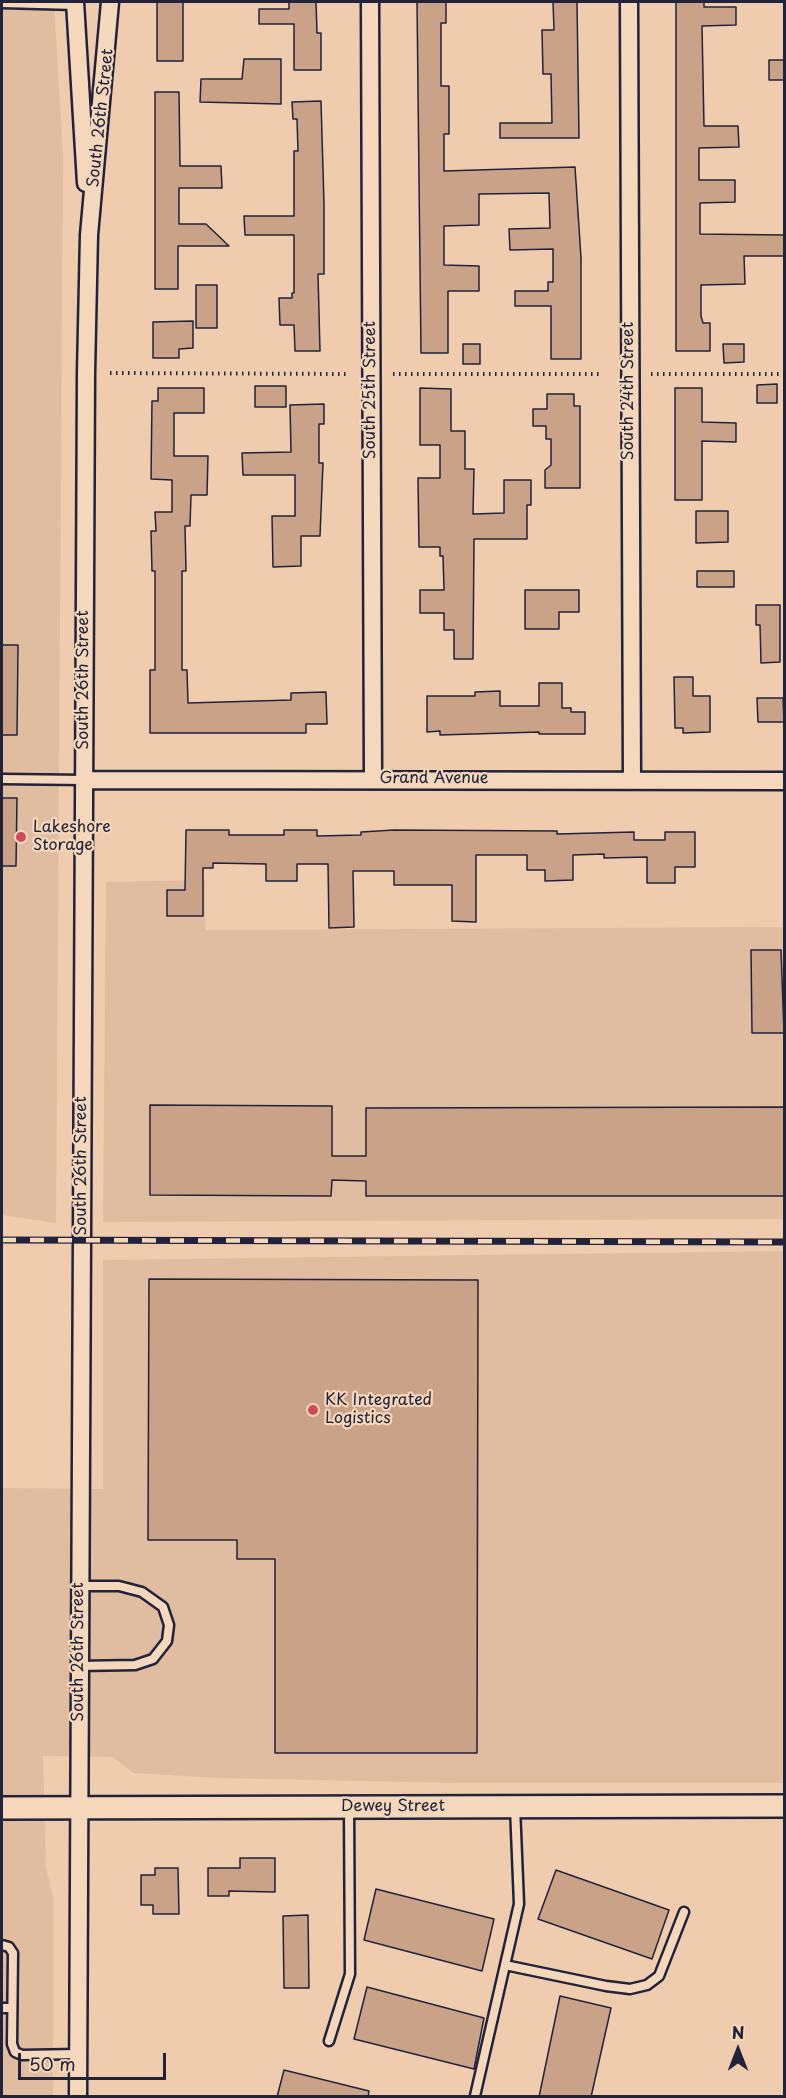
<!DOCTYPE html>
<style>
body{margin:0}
#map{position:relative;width:786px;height:2098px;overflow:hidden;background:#efccae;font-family:"Playpen Sans",sans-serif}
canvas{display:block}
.frame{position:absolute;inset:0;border:3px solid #22223b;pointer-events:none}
.north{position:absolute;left:708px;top:2020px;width:60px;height:60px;-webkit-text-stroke:4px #f5d7bb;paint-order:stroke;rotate:0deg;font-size:16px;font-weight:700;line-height:24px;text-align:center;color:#22223b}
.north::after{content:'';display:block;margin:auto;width:21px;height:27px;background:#22223b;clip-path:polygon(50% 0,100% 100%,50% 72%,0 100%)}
.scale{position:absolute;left:18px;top:2053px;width:148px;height:27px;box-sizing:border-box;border:3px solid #22223b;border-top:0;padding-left:8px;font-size:18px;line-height:21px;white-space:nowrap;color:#22223b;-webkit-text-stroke:4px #f5d7bb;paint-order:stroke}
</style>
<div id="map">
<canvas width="786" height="2098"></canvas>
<div class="frame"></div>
<div class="north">N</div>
<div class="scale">50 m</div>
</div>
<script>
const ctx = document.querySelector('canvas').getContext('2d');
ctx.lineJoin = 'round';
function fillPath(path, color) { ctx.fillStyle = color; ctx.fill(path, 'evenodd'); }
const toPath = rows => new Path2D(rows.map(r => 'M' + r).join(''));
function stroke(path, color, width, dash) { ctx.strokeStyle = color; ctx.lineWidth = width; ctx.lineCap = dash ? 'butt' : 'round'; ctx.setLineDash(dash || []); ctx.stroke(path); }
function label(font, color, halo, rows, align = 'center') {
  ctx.font = font + ' "Playpen Sans",sans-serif'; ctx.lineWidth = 4.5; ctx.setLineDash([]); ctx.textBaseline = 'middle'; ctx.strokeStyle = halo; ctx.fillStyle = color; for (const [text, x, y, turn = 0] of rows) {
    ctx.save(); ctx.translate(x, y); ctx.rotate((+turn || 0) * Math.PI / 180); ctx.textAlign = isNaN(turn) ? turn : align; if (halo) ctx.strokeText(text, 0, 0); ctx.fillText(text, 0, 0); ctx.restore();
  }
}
fillPath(toPath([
 [2,2,54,2,63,157,56,1223,2,1215],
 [205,880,205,930,784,927,784,1219,103,1222,106,882],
 [784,1251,784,1783,456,1783,220,1778,133,1773,113,1757,43,1756,46,1868,53,1898,53,2096,2,2096,2,1488,103,1489,103,1260]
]), '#e0bca0');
const building = toPath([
 [157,2,183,2,183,61,157,61,157,2],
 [289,2,316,2,317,33,321,33,321,70,294,70,294,24,259,24,259,9,289,9,289,2],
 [417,2,446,2,446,23,441,23,441,86,449,86,449,134,444,134,444,171,575,167,581,258,581,359,551,359,551,306,515,306,515,291,548,291,548,282,553,282,553,249,510,250,509,229,550,228,549,193,479,194,479,225,444,226,444,265,479,266,479,291,448,291,448,353,421,353,417,2],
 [553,2,577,2,579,138,500,138,500,123,552,123,551,74,543,74,542,30,554,30,553,2],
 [676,2,704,2,704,7,736,7,736,25,702,26,704,126,738,126,739,147,699,148,699,180,735,180,735,202,700,203,700,234,784,235,784,256,744,256,745,284,701,285,701,316,703,323,710,323,710,351,676,351,676,2],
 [244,59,281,59,281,104,200,102,201,79,242,79,244,59],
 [769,60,784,60,784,80,769,80,769,60],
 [155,92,179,92,180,166,221,166,222,188,179,188,179,224,206,224,229,246,178,246,178,289,155,289,155,92],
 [321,101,324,204,324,274,318,274,320,351,295,351,294,325,280,325,279,298,292,298,292,293,294,293,294,235,245,235,244,216,294,216,294,151,298,151,297,119,293,119,292,102,321,101],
 [196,285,217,285,217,328,196,328,196,285],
 [193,321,193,348,179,349,179,358,153,358,153,322,193,321],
 [463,344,480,344,480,364,463,364,463,344],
 [723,344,744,344,744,362,724,363,723,344],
 [777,384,777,403,757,403,757,385,777,384],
 [255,386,286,386,286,407,255,407,255,386],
 [158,388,204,388,204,413,174,413,174,456,208,456,207,495,191,495,190,526,185,526,186,571,182,571,182,670,187,670,188,703,291,700,291,693,326,692,327,724,306,724,306,733,150,733,150,670,155,670,155,571,152,571,151,531,156,531,155,512,172,512,172,480,151,479,152,401,158,401,158,388],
 [420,388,451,389,451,431,465,431,465,469,474,469,473,514,504,513,504,480,531,480,531,505,527,505,527,539,474,539,473,659,454,659,454,630,444,630,444,613,420,613,420,590,444,590,443,556,440,556,440,547,419,547,418,478,440,478,440,445,420,445,420,388],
 [675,388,702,388,702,422,736,423,736,442,702,441,702,500,675,500,675,388],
 [547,394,574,394,574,406,580,406,580,488,545,488,545,470,551,465,551,439,546,439,546,426,533,426,533,409,547,409,547,394],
 [324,404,324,424,319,424,319,463,323,463,320,536,301,536,301,566,273,567,272,516,295,516,295,475,243,475,242,453,291,452,290,405,324,404],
 [696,511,728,511,728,542,696,543,696,511],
 [697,571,734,571,734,587,697,587,697,571],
 [525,590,579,590,579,612,559,612,559,629,525,629,525,590],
 [756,605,780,605,780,662,761,663,760,625,756,625,756,605],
 [2,645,18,645,17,735,2,735,2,645],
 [674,677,693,677,693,696,710,696,710,732,683,733,683,728,675,728,674,677],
 [539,683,562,683,562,708,571,708,571,712,585,712,585,734,539,734,539,732,440,735,440,731,427,732,427,696,475,696,475,692,500,691,500,706,539,706,539,683],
 [757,698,783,698,784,722,758,722,757,698],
 [2,798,17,798,16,866,2,866,2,798],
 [186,830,229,830,229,835,284,835,284,830,317,830,317,836,361,835,361,832,394,830,557,831,557,834,634,832,634,840,665,840,665,832,695,832,695,867,675,867,675,883,647,883,647,857,604,858,604,854,573,855,573,880,545,881,545,870,527,870,527,855,476,855,476,922,452,921,452,885,394,885,394,871,353,871,354,927,329,928,328,864,297,864,297,881,266,881,266,864,213,863,213,868,203,868,203,916,167,916,167,890,185,890,186,830],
 [751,950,781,950,784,1033,752,1033,751,950],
 [150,1105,332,1106,332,1156,366,1156,366,1108,784,1107,784,1196,366,1196,366,1181,332,1180,331,1196,150,1195,150,1105],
 [149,1279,478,1280,477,1753,275,1753,275,1559,237,1559,237,1540,148,1540,149,1279],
 [240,1858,275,1858,275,1892,229,1891,229,1896,208,1896,208,1868,240,1868,240,1858],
 [155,1868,178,1868,179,1914,153,1914,153,1905,141,1905,141,1875,155,1875,155,1868],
 [556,1870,669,1910,652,1959,538,1919,556,1870],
 [376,1889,494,1919,482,1971,364,1940,376,1889],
 [308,1915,309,1988,284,1988,283,1916,308,1915],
 [367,1987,484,2018,474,2069,354,2039,367,1987],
 [560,1996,611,2008,591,2097,539,2097,560,1996],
 [284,2070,369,2091,368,2097,277,2097,284,2070]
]);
fillPath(building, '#c9a287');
stroke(building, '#22223b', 1.5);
const service = toPath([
 [2,3,75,5],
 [2,779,84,780],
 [79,1666,135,1665,153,1659,167,1641,169,1625,163,1607,142,1592,119,1586,79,1586],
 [2,1945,9,1947,13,1953,12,2044,15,2052,22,2055,78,2054],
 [505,1965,606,1986,630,1989,647,1985,659,1976,684,1912],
 [2,2008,12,2008],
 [329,2041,350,1974,349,1807],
 [475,2096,519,1904,515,1807]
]);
const minor = toPath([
 [75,2,86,183],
 [370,2,373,779],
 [629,2,632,780],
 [84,780,784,781],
 [78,2096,86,373,89,235,110,2]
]);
const tertiary = toPath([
 [2,1808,784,1806]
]);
stroke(service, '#22223b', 13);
stroke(minor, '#22223b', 21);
stroke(tertiary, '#22223b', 26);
stroke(toPath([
 [110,373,346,374],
 [393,374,602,374],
 [651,374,784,374]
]), '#22223b', 4, [1.5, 4.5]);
stroke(service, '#f5d7bb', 8);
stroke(minor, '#f5d7bb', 16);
stroke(tertiary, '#f5d7bb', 21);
const rail = toPath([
 [2,1240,784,1242]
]);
stroke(rail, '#22223b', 7);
stroke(rail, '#f5d7bb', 4.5, [14]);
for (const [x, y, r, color] of [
 [21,837,6,"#d1495b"],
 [313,1410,6,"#d1495b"]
]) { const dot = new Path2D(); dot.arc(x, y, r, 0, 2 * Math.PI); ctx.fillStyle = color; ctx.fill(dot); stroke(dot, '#f5d7bb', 2); }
label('16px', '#22223b', '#f5d7bb', [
 ["South 26th Street",101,118,-84],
 ["South 25th Street",371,390,-90],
 ["South 24th Street",629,391,-90],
 ["South 26th Street",84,680,-90],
 ["Grand Avenue",434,779],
 ["South 26th Street",82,1166,-90],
 ["South 26th Street",79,1652,-90],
 ["Dewey Street",393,1807]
]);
label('16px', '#22223b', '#f5d7bb', [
 ["Lakeshore",33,828],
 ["Storage",33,846],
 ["KK Integrated",325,1401],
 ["Logistics",325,1419]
], 'left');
</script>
